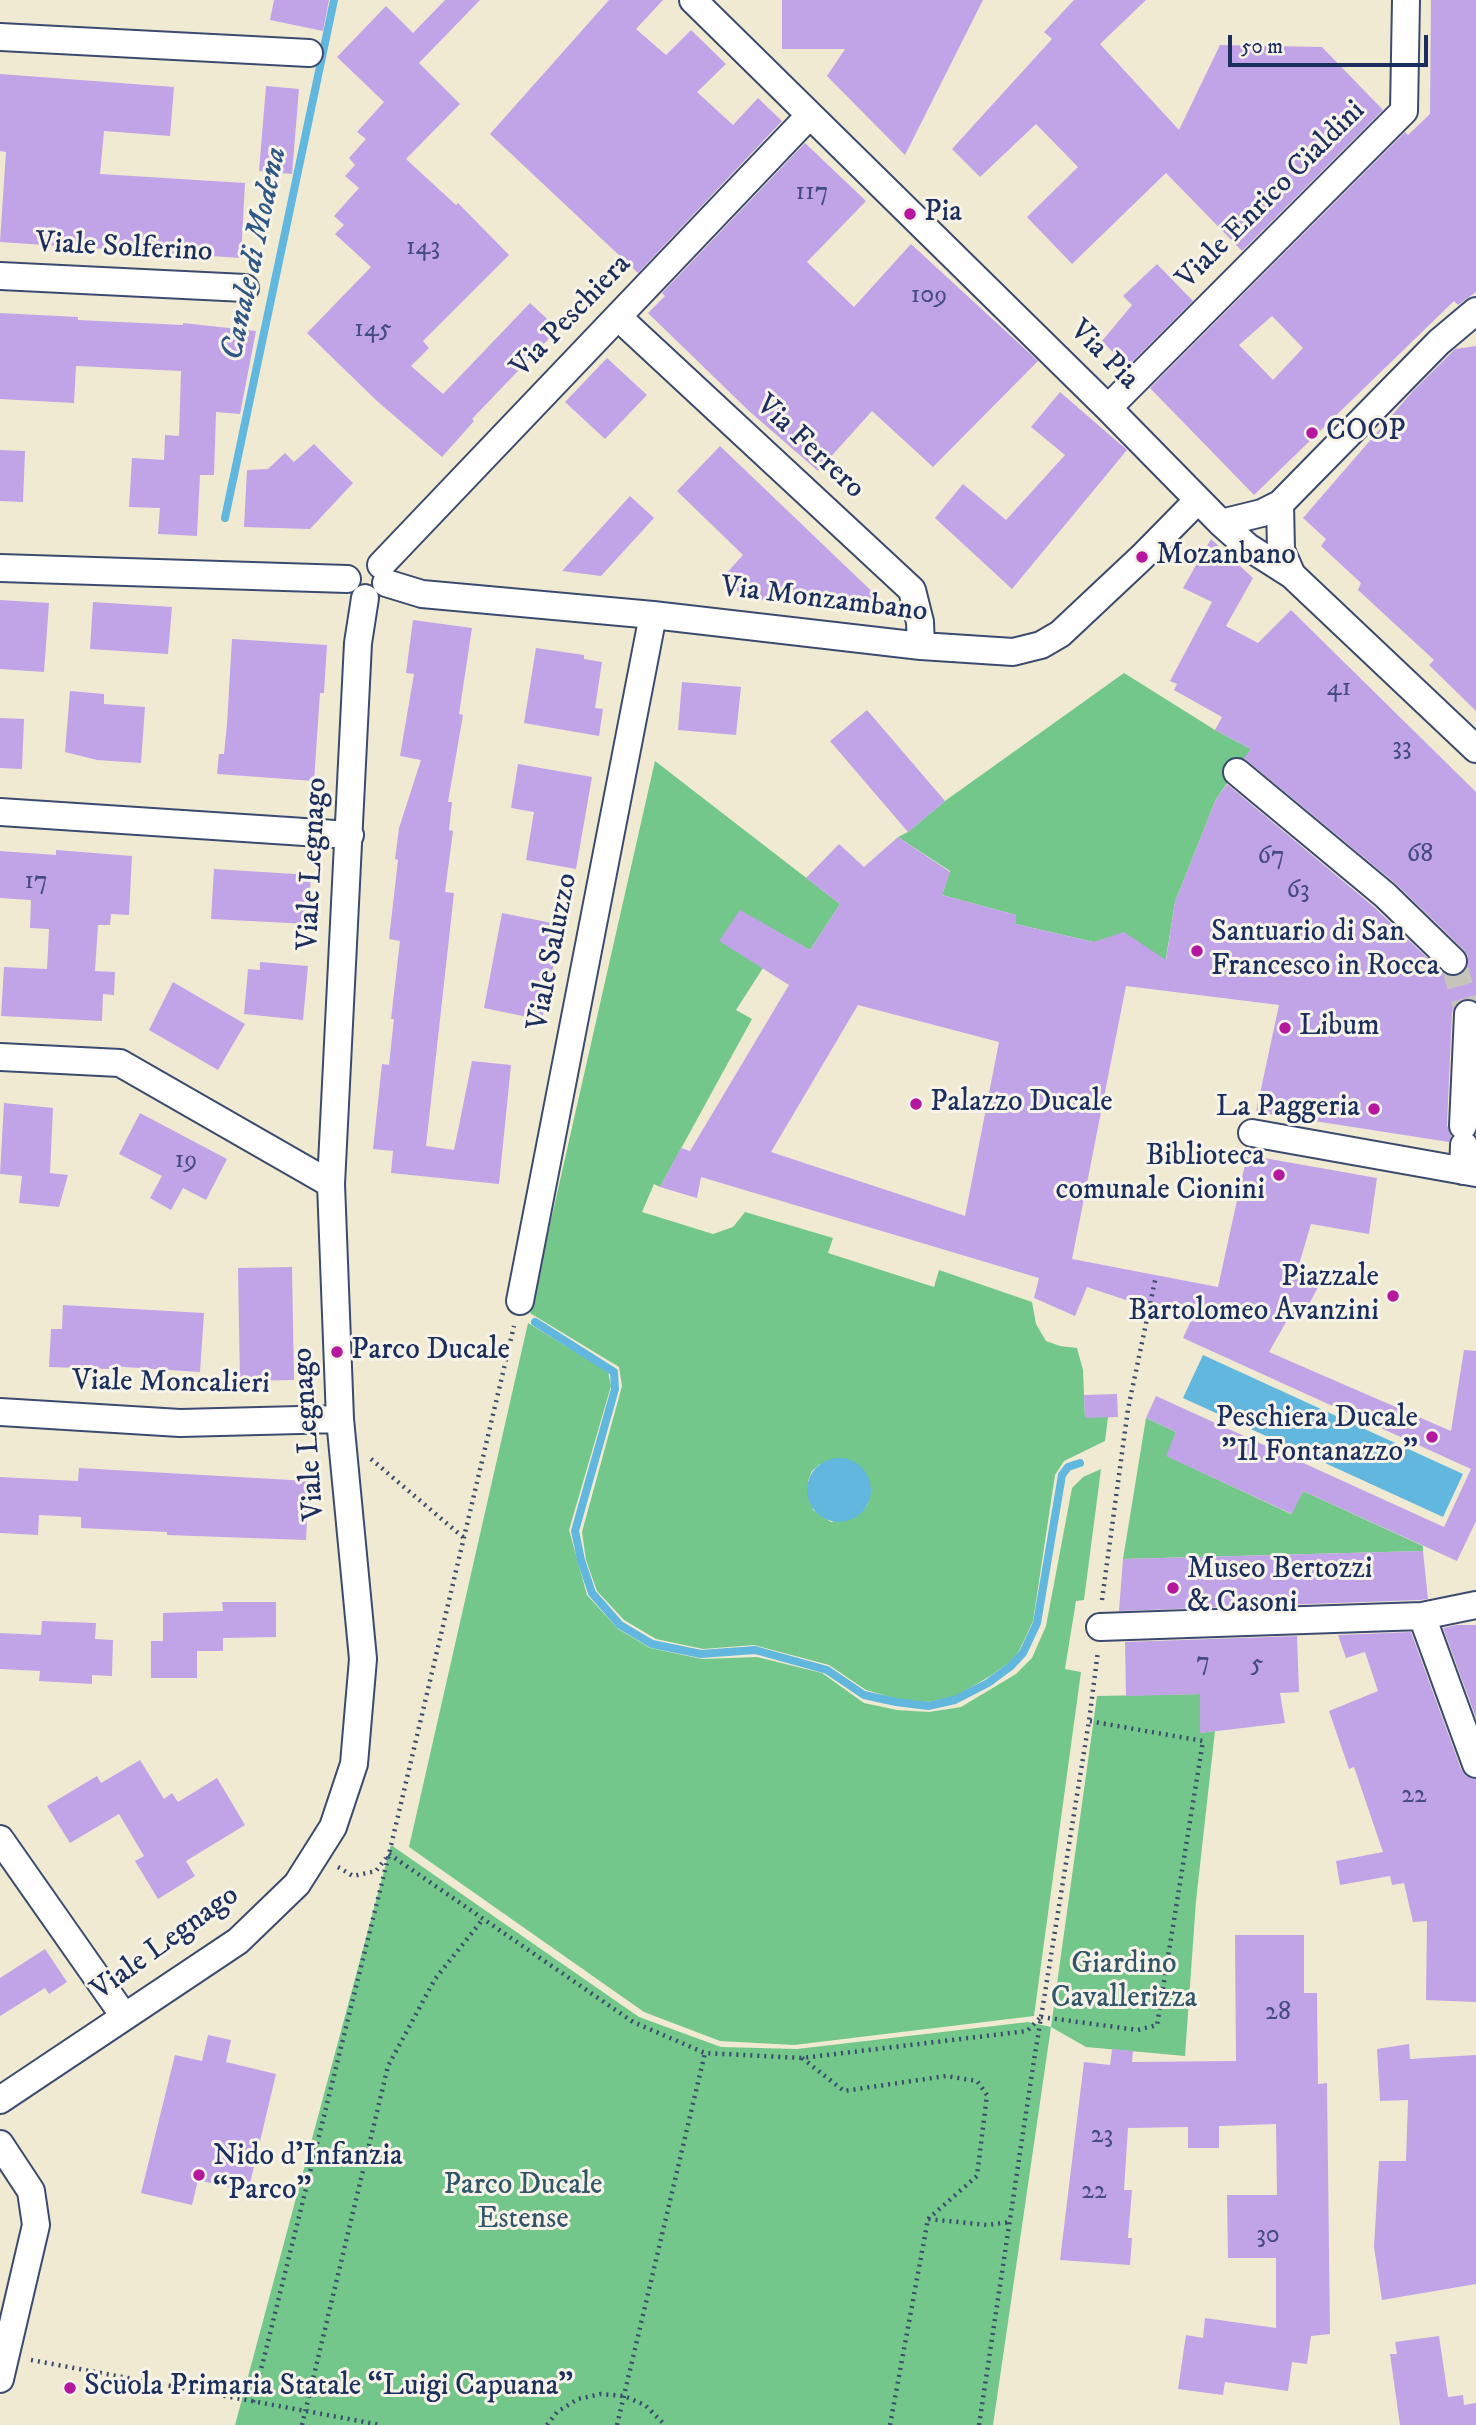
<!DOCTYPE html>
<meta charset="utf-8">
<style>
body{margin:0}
#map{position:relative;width:1476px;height:2425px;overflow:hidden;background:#f0ead2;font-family:"IM FELL DW Pica",serif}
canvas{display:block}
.scale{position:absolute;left:1228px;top:35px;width:200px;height:32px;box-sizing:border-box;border:4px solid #1b2f5e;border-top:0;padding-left:9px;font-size:21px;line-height:24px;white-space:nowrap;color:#1b2f5e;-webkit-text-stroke:5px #f7f3e8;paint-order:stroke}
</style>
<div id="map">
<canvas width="1476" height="2425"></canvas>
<div class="scale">50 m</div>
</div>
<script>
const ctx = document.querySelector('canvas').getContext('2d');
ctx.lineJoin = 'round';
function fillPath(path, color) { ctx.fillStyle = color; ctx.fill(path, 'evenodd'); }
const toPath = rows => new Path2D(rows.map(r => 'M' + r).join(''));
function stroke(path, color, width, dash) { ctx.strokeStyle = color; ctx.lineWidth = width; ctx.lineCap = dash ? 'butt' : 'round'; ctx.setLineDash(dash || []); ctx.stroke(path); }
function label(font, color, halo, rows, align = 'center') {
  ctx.font = font + ' "IM FELL DW Pica",serif'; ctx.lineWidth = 6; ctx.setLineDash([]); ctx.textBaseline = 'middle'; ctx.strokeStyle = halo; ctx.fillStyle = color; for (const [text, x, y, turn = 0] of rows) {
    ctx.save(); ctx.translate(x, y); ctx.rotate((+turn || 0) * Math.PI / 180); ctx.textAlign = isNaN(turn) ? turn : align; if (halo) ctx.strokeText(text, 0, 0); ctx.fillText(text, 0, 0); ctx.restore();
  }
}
fillPath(toPath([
 [1124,673,1215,730,1251,749,1216,799,1175,902,1163,977,1102,944,1016,924,1016,915,942,895,950,871,898,837,908,832,945,801],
 [655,761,840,904,810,950,740,911,763,968,736,1010,752,1019,660,1187,654,1184,642,1212,713,1234,733,1227,745,1212,833,1238,828,1253,934,1287,939,1270,1032,1302,1036,1324,1046,1341,1060,1346,1077,1348,1083,1370,1085,1417,1108,1417,1105,1441,1064,1461,1055,1475,1033,1621,1019,1651,1010,1662,990,1676,955,1697,926,1702,897,1699,866,1690,829,1665,754,1645,703,1649,656,1639,624,1620,597,1591,586,1560,582,1532,622,1386,619,1367,530,1313],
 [820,1464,870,1494,868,1504,861,1513,831,1522,813,1510,808,1481,812,1471],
 [528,1323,608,1372,611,1386,569,1530,587,1595,618,1629,650,1648,702,1659,757,1657,822,1673,864,1703,897,1710,929,1712,961,1707,1016,1674,1032,1658,1046,1626,1072,1488,1083,1477,1101,1469,1084,1600,1076,1601,1065,1669,1081,1672,1034,2016,794,2045,720,2041,644,2012,409,1847],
 [1146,1418,1176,1432,1167,1456,1291,1514,1303,1491,1423,1546,1423,1551,1123,1559],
 [1200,1694,1200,1733,1215,1731,1196,1901,1185,2056,1086,2047,1051,2027,993,2425,235,2425,391,1845,639,2017,721,2047,797,2049,1028,2022,1051,2027,1097,1696]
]), '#74c78a');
fillPath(toPath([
 [1203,1355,1463,1474,1443,1517,1183,1398],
 '807 1490a32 32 0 1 1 64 0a32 32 0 1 1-64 0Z'
]), '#61b7de');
stroke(toPath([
 [225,518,334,0],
 [535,1322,614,1372,615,1389,575,1531,581,1560,592,1593,620,1625,652,1644,701,1654,755,1650,827,1670,864,1695,896,1702,928,1706,955,1700,988,1683,1011,1666,1023,1653,1037,1623,1062,1475,1068,1467,1080,1463]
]), '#61b7de', 8);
fillPath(toPath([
 [274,0,329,0,323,31,270,20],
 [445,0,480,0,419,63,460,104,406,159,456,205,458,203,509,255,423,341,429,348,411,366,443,394,530,303,558,329,472,419,474,421,442,457,377,401,307,333,371,267,335,234,344,225,334,216,359,188,345,176,355,165,349,158,366,139,357,132,384,102,337,57,386,6,413,33],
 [609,0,663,0,636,29,666,55,691,30,726,64,697,92,733,125,758,98,782,121,638,273,490,134],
 [782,0,983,0,905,155,827,76,845,49,782,49],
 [1074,0,1146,0,1100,44,1179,130,1220,45,1322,47,1383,110,1242,251,1166,173,1072,264,1027,217,1078,167,1036,124,980,177,952,149,1052,39,1044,32],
 [1431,0,1476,0,1476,292,1458,305,1454,301,1254,495,1150,388,1405,132,1408,135,1430,114],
 [1272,316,1303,348,1273,380,1239,345],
 [0,74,174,87,170,136,104,131,100,174,245,183,241,258,0,242,6,152,0,151],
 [266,86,299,89,292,174,259,171],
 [805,143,866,201,807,262,854,307,911,244,1038,361,933,467,872,411,818,471,749,411,648,313,665,296,662,293],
 [1157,264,1193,301,1127,367,1102,341,1132,305,1123,296],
 [0,313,78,317,78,320,183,325,183,323,256,331,240,414,216,412,214,475,200,475,197,536,158,534,160,508,129,507,132,458,164,460,165,435,179,436,181,371,76,366,74,403,0,399],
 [1476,346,1476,711,1429,665,1434,660,1358,590,1361,583,1321,546,1326,539,1303,518,1412,392,1455,349],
 [607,358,647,395,605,439,565,402],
 [1060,392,1127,450,1012,589,935,518,963,484,1006,520,1065,455,1031,427],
 [314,444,353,483,310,529,244,527,247,470,268,469,285,453,294,462],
 [720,446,884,603,872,615,744,597,723,577,743,555,677,491],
 [0,450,25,451,23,502,0,501],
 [630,496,654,518,601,576,562,571],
 [1211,539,1253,578,1226,626,1258,643,1291,610,1476,792,1476,1001,1468,998,1461,1000,1455,1005,1452,1013,1447,1125,1451,1136,1449,1142,1256,1112,1279,1005,1126,986,1072,1259,1218,1287,1247,1155,1377,1178,1369,1234,1311,1224,1298,1268,1323,1278,1300,1321,1290,1315,1269,1352,1451,1431,1464,1350,1476,1351,1476,1521,1457,1561,1303,1491,1292,1514,1166,1456,1176,1432,1146,1418,1156,1396,1444,1527,1471,1469,1183,1338,1199,1303,1156,1310,1087,1287,1075,1316,1034,1298,1039,1278,701,1177,697,1198,660,1187,681,1148,690,1151,789,985,719,941,740,910,810,950,840,904,806,878,839,844,864,867,898,837,950,872,942,895,1016,915,1016,924,1093,942,1124,932,1166,960,1175,902,1216,799,1227,784,1374,907,1442,972,1449,976,1457,976,1465,971,1468,964,1468,956,1464,950,1396,884,1244,758,1251,749,1215,730,1222,717,1174,690,1177,684,1170,681,1212,602,1183,588],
 [858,1005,999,1042,965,1216,771,1152],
 [0,600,49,603,44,672,0,669],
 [93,602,172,607,168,654,90,649],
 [413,620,472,628,459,714,463,715,448,802,452,802,449,830,453,831,445,892,454,893,426,1146,454,1150,472,1061,511,1065,499,1184,391,1173,393,1151,373,1149,382,1064,389,1065,394,1019,391,1019,400,941,389,939,398,860,395,859,399,828,421,760,400,756,414,674,406,673],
 [232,639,327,645,324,693,320,693,314,781,217,774,219,754,224,754,227,724],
 [536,648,584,655,584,659,602,662,595,708,603,709,599,736,524,723],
 [682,682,741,687,736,735,678,730],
 [70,691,104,694,104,704,145,707,141,763,97,760,65,752],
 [867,710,945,801,908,832,830,741],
 [0,718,24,719,22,769,0,768],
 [518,764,592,777,576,869,526,860,534,812,511,808],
 [56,850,132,856,129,915,111,914,110,925,98,925,95,971,115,972,114,995,103,994,102,1021,1,1016,4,967,47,969,49,929,30,928,31,900,0,898,0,851,56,855],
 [214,869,311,875,308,924,211,919],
 [502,913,562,925,542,1020,484,1008],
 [260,962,308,966,303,1020,244,1014,248,969,260,970],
 [173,982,245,1024,218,1070,149,1030],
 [4,1103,53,1108,50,1173,68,1175,59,1207,19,1203,22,1176,0,1174],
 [140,1113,227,1159,206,1200,183,1188,171,1210,150,1198,162,1176,119,1154],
 [292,1267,294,1380,240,1381,238,1268],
 [63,1305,204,1313,200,1372,109,1366,109,1369,49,1367,51,1329,62,1329],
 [1117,1394,1118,1417,1085,1418,1084,1395],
 [79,1468,309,1481,306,1540,167,1535,167,1532,81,1528,81,1517,39,1515,38,1535,0,1533,0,1477,78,1481],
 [1423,1551,1428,1599,1420,1600,1119,1611,1123,1559],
 [222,1602,276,1602,276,1637,223,1638,223,1651,197,1651,197,1678,151,1678,151,1641,163,1641,163,1613,223,1611],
 [42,1621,96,1623,95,1639,113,1640,112,1676,92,1675,92,1684,39,1681,40,1671,0,1669,0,1633,41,1635],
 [1457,1625,1476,1625,1476,1718,1443,1628],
 [1411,1632,1461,1769,1466,1776,1476,1779,1476,2002,1426,2000,1427,1921,1413,1922,1404,1883,1392,1885,1390,1876,1340,1885,1336,1861,1383,1852,1354,1767,1349,1769,1329,1711,1378,1691,1365,1652,1346,1658,1338,1635],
 [1297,1636,1299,1692,1280,1693,1285,1723,1200,1733,1200,1694,1126,1696,1125,1642],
 [140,1760,164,1799,172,1793,178,1802,217,1778,245,1825,186,1861,195,1876,158,1899,135,1861,144,1856,119,1814,70,1843,47,1806,97,1776,101,1783],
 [1235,1935,1304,1935,1304,1993,1317,1993,1318,2084,1327,2083,1330,2334,1311,2336,1307,2364,1292,2362,1288,2391,1225,2382,1223,2395,1178,2389,1186,2335,1203,2338,1205,2318,1276,2328,1276,2258,1228,2258,1227,2195,1277,2195,1276,2124,1219,2126,1219,2148,1188,2148,1188,2127,1128,2128,1124,2190,1132,2190,1128,2238,1132,2238,1130,2265,1060,2260,1084,2062,1110,2065,1112,2049,1133,2051,1132,2062,1236,2061],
 [45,1949,67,1982,49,1994,45,1988,0,2016,0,1978],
 [208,2035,231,2040,226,2062,276,2074,248,2192,198,2180,192,2205,141,2193,175,2055,202,2061],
 [1409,2044,1410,2059,1476,2055,1476,2284,1382,2300,1374,2247,1379,2161,1406,2161,1408,2100,1380,2101,1377,2049],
 [1439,2336,1448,2397,1463,2395,1464,2405,1476,2403,1476,2425,1400,2425,1390,2354,1397,2354,1395,2342]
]), '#c1a4e7');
stroke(toPath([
 [1453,961,1468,1014]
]), '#c5c5bb', 26, [26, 13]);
const minor = toPath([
 [693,0,1108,408,1221,523,1248,547,1292,575,1476,749],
 [0,37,309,53],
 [0,276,245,288],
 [618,317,912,590,920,622,921,646],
 [1108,408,1404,111,1406,0],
 [1280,504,1281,550,1292,575],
 [1221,523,1262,513,1280,504,1439,342,1476,311],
 [381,565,810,115],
 [0,568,347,579],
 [386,583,422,594,653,615,921,646,1013,652,1041,645,1060,634,1142,557,1198,500],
 [1237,772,1385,895,1453,961],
 [0,812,350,835],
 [0,1057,120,1063,331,1184],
 [1463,1126,1468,1014],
 [1252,1133,1476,1173],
 [1463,1171,1464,1145],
 [520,1301,653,615],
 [0,1412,180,1423,340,1419],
 [1422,1616,1476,1764],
 [1100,1627,1422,1616,1476,1605],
 [0,1839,124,2016],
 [0,2100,238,1941,297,1884,333,1827,354,1764,363,1659,340,1419,331,1184,358,643,365,598],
 [0,2144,31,2191,36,2225,0,2379]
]);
stroke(minor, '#3b4b6f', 30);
stroke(toPath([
 [371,1459,464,1538],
 [1102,1600,1128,1409,1156,1276],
 [389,1854,633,2022,705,2053,802,2058,1027,2031,1041,2017],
 [338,1867,353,1876,376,1871,386,1858],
 [1041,2017,1138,2030,1157,2025,1203,1741,1089,1721],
 [802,2058,844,2091,946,2076,977,2081,987,2095,977,2176,928,2219],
 [31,2360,381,2425],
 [253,2402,389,1854,514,1326],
 [302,2425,388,2066,435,1979,483,1919],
 [547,2425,557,2412,578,2399,601,2394,624,2396,645,2405,665,2425],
 [617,2425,705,2053],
 [890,2425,928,2219,988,2225,1010,2222],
 [979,2425,1032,2073,1089,1721,1098,1651]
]), '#3b4b6f', 4.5, [2, 5]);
stroke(minor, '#fff', 26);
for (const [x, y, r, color] of [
 [910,214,7,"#b5179e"],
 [1312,433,7,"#b5179e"],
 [1142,557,7,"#b5179e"],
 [1197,951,7,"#b5179e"],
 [1285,1028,7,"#b5179e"],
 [916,1104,7,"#b5179e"],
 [1374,1109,7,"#b5179e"],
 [1279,1175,7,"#b5179e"],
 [1393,1296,7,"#b5179e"],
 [337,1352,7,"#b5179e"],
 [1432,1437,7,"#b5179e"],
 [1173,1588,7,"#b5179e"],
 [199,2175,7,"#b5179e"],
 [70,2388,7,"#b5179e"]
]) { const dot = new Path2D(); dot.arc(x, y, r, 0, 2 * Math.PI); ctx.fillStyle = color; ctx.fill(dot); stroke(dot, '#f7f3e8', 2.5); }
label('26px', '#444c80', null, [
 ["117",812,194],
 ["143",423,249],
 ["109",929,297],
 ["145",373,331],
 ["41",1339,690],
 ["33",1402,749],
 ["68",1420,856],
 ["67",1271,858],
 ["17",36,883],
 ["63",1298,892],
 ["19",186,1162],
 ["7",1203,1664],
 ["5",1257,1666],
 ["22",1414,1797],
 ["28",1278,2014],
 ["23",1102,2137],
 ["22",1094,2193],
 ["30",1268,2237]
]);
label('30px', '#1b2f5e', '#f7f3e8', [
 ["Viale Enrico Cialdini",1272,196,-45],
 ["Viale Solferino",124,249,3],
 ["Via Peschiera",572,317,-46],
 ["Via Pia",1103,356,45],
 ["Via Ferrero",809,448,43],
 ["Via Monzambano",824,601,7],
 ["Viale Legnago",314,864,-87],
 ["Viale Saluzzo",554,952,-79],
 ["Viale Moncalieri",171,1384,1],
 ["Viale Legnago",310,1434,-94],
 ["Viale Legnago",166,1944,-36]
]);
label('30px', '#1b2f5e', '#f7f3e8', [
 ["Pia",924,214],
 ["COOP",1326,433],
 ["Mozanbano",1156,557],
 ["Santuario di San",1211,934],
 ["Francesco in Rocca",1211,968],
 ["Libum",1299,1028],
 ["Palazzo Ducale",930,1104],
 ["La Paggeria",1360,1109,"right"],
 ["Biblioteca",1265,1158,"right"],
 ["comunale Cionini",1265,1192,"right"],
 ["Piazzale",1379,1279,"right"],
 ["Bartolomeo Avanzini",1379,1313,"right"],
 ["Parco Ducale",351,1352],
 ["Peschiera Ducale",1418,1420,"right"],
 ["\"Il Fontanazzo\"",1418,1454,"right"],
 ["Museo Bertozzi",1187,1571],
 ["& Casoni",1187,1605],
 ["Nido d’Infanzia",213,2158],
 ["“Parco”",213,2192],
 ["Scuola Primaria Statale “Luigi Capuana”",84,2388]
], 'left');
label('30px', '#315569', '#f7f3e8', [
 ["Giardino",1124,1966],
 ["Cavallerizza",1124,2000],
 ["Parco Ducale",523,2187],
 ["Estense",523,2221]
]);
label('italic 32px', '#305884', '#f7f3e8', [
 ["Canale di Modena",256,254,-78]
]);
</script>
